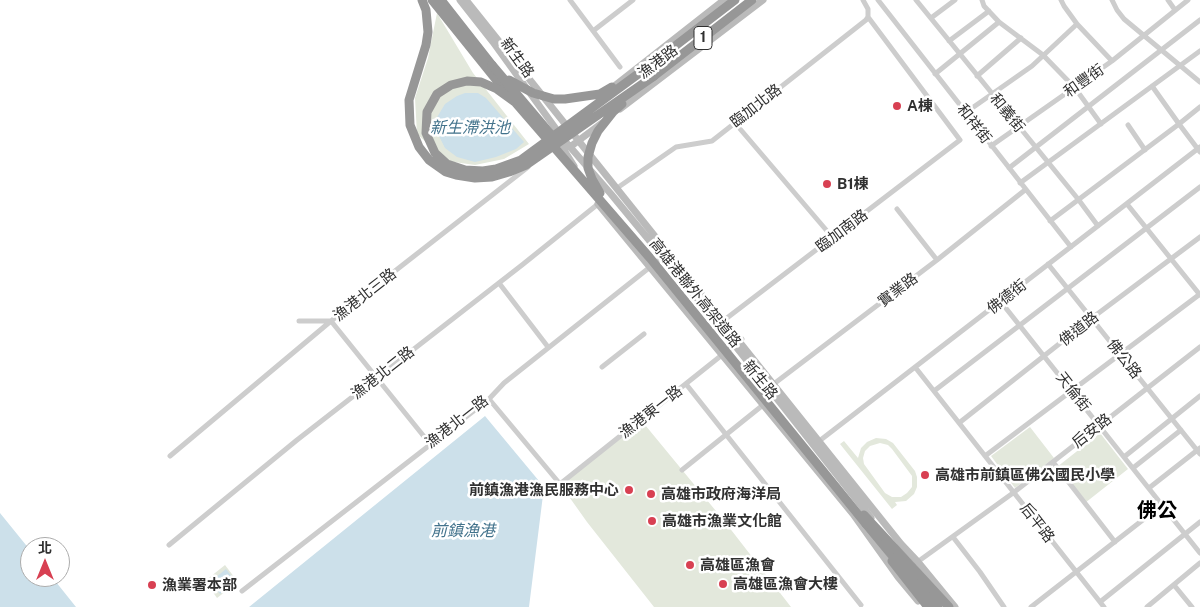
<!DOCTYPE html>
<meta charset="utf-8">
<style>
body{margin:0}
#map{position:relative;width:1200px;height:607px;overflow:hidden;background:#fff;font-family:"Public Sans","Noto Sans TC",sans-serif}
canvas{display:block}
.north{position:absolute;left:20px;top:537px;width:50px;height:50px;box-sizing:border-box;background:#fff;border:1px solid #acacac;border-radius:50%;rotate:0deg;font-size:14px;font-weight:700;line-height:20px;text-align:center;color:#303030}
.north::after{content:'';display:block;margin:auto;width:18px;height:22px;background:#d84052;clip-path:polygon(50% 0,100% 100%,50% 72%,0 100%)}
</style>
<div id="map">
<canvas width="1200" height="607"></canvas>
<div class="north">北</div>
</div>
<script>
const ctx = document.querySelector('canvas').getContext('2d');
ctx.lineJoin = 'round';
function fillPath(path, color) { ctx.fillStyle = color; ctx.fill(path, 'evenodd'); }
const toPath = rows => new Path2D(rows.map(r => 'M' + r).join(''));
function stroke(path, color, width, dash) { ctx.strokeStyle = color; ctx.lineWidth = width; ctx.lineCap = dash ? 'butt' : 'round'; ctx.setLineDash(dash || []); ctx.stroke(path); }
function label(font, color, halo, rows, align = 'center') {
  ctx.font = font + ' "Public Sans","Noto Sans TC",sans-serif'; ctx.lineWidth = 5; ctx.setLineDash([]); ctx.textBaseline = 'middle'; ctx.strokeStyle = halo; ctx.fillStyle = color; for (const [text, x, y, turn = 0] of rows) {
    ctx.save(); ctx.translate(x, y); ctx.rotate((+turn || 0) * Math.PI / 180); ctx.textAlign = isNaN(turn) ? turn : align; if (halo) ctx.strokeText(text, 0, 0); ctx.fillText(text, 0, 0); ctx.restore();
  }
}
fillPath(toPath([
 [437,13,473,73,529,144,504,159,475,165,447,161,417,134,415,98,428,58],
 [641,420,725,522,791,607,654,607,587,522,560,484],
 [1030,427,1054,458,1015,488,991,456],
 [1100,433,1128,469,1085,503,1057,467],
 [876,438,886,439,893,443,915,471,917,477,917,487,914,494,906,501,895,502,897,505,892,509,840,444,844,441,858,458,861,448,867,442],
 [880,443,888,445,892,449,912,476,912,487,907,493,901,497,892,497,885,493,864,464,863,458,865,451,870,446],
 [225,565,238,582,217,598,205,581]
]), '#e3e8dc');
fillPath(toPath([
 [465,93,478,93,486,98,524,142,516,149,496,157,475,162,457,157,445,148,438,134,436,119,445,104,457,96],
 [485,416,544,487,529,607,249,607],
 [0,513,30,550,30,577,52,577,76,607,0,607],
 [226,569,236,582,220,594,210,582]
]), '#cce0ea');
stroke(toPath([
 [570,0,620,67],
 [878,0,1071,247],
 [916,0,1078,199,1098,226],
 [982,0,984,6,999,22,1043,55,1075,88,1101,124],
 [1061,0,1064,6,1077,24,1112,61],
 [1112,0,1117,10,1124,19,1200,82],
 [1168,0,1175,10],
 [931,18,955,0],
 [593,31,633,0],
 [949,41,989,11],
 [935,74,999,22],
 [977,76,1021,38],
 [1200,107,1179,124,1200,152],
 [965,113,1032,66,1077,24],
 [735,123,833,238],
 [1128,125,1145,150],
 [991,146,1112,61,1188,0],
 [1009,168,1200,20],
 [1020,183,1200,51],
 [620,186,676,147,712,141,866,20,868,17,868,9,863,0],
 [1127,204,1200,295],
 [897,209,937,260],
 [1050,221,1179,124,1152,86],
 [1048,264,1200,454],
 [499,283,548,347],
 [1001,302,1200,553],
 [299,321,331,321,430,444],
 [723,321,960,140,868,17],
 [602,367,644,334],
 [915,367,1104,607],
 [686,384,861,605],
 [771,386,937,260,1025,190],
 [934,391,1200,187],
 [489,399,560,484,742,339],
 [959,423,1092,318,1200,237],
 [818,442,1200,147],
 [170,456,331,321,528,167],
 [985,456,1200,294],
 [1124,457,1200,396],
 [1053,462,1115,542],
 [1133,468,1181,430],
 [682,470,763,405],
 [1149,488,1200,448],
 [953,537,980,572,1004,607],
 [169,545,297,440,522,265,598,204],
 [916,563,1013,493,1200,347],
 [1174,585,1192,607],
 [242,591,489,399,504,383,664,256],
 [1100,602,1200,522],
 [1031,607,1162,505],
 [1147,607,1200,563]
]), '#cdcdcd', 5);
stroke(toPath([
 [460,0,493,42,564,140,611,194,719,325,871,518],
 [466,0,901,544,918,562,955,607],
 [608,91,724,0],
 [620,109,763,0],
 [557,139,574,166],
 [570,147,602,123],
 [598,204,853,514,898,577,918,601]
]), '#bababa', 7);
stroke(toPath([
 [432,0,510,97],
 [441,0,492,65],
 [649,66,735,0],
 [654,76,752,0],
 [866,524,899,564],
 [898,557,938,607],
 [892,561,928,607]
]), '#979797', 9);
stroke(toPath([
 [422,0,426,10,428,32,426,45,409,100,410,125,419,147,429,160,446,172,456,175,475,178,492,177,509,172,526,165,654,76],
 [492,65,553,137],
 [649,66,521,160,496,169,483,171,465,170,447,164,435,153,426,133,427,112,437,94,451,85,467,81,481,82,497,89,515,102,650,258,866,524],
 [509,80,533,93,554,99,565,99,600,94,612,87],
 [600,193,592,179,588,168,588,157,592,143,598,131,613,112,622,104],
 [864,515,949,607]
]), '#979797', 9);
for (const [x, y, r, color] of [
 [897,106,5,"#d84052"],
 [827,184,5,"#d84052"],
 [925,475,5,"#d84052"],
 [629,490,5,"#d84052"],
 [651,494,5,"#d84052"],
 [652,521,5,"#d84052"],
 [690,565,5,"#d84052"],
 [723,584,5,"#d84052"],
 [152,585,5,"#d84052"]
]) { const dot = new Path2D(); dot.arc(x, y, r, 0, 2 * Math.PI); ctx.fillStyle = color; ctx.fill(dot); stroke(dot, '#fff', 2); }
for (const [x, y, w] of [
 [703,38,18]
]) { const box = new Path2D(); box.roundRect(x - w / 2, y - 11.5, w, 23, 4); ctx.fillStyle = '#fff'; ctx.fill(box); stroke(box, '#303030', 1); }
label('bold 14px', '#303030', null, [
 ["1",703,38]
]);
label('15px', '#303030', '#fff', [
 ["新生路",517,58,54],
 ["漁港路",658,62,-37],
 ["和豐街",1084,81,-35],
 ["臨加北路",756,106,-38],
 ["和義街",1007,113,51],
 ["和祥街",974,124,52],
 ["臨加南路",842,231,-37],
 ["實業路",898,290,-37],
 ["高雄港聯外高架道路",695,293,51],
 ["漁港北三路",365,295,-38],
 ["佛德街",1007,297,-38],
 ["佛道路",1079,329,-38],
 ["佛公路",1124,359,52],
 ["漁港北二路",383,373,-38],
 ["新生路",760,380,51],
 ["天倫街",1073,392,52],
 ["漁港東一路",651,412,-38],
 ["漁港北一路",457,422,-38],
 ["后安路",1092,431,-38],
 ["后平路",1037,523,52]
]);
label('bold 15px', '#303030', '#fff', [
 ["A棟",907,106],
 ["B1棟",837,184],
 ["高雄市前鎮區佛公國民小學",935,475],
 ["前鎮漁港漁民服務中心",619,490,"right"],
 ["高雄市政府海洋局",661,494],
 ["高雄市漁業文化館",662,521],
 ["高雄區漁會",700,565],
 ["高雄區漁會大樓",733,584],
 ["漁業署本部",162,585]
], 'left');
label('italic 16px', '#43738c', '#fff', [
 ["新生滯洪池",470,128],
 ["前鎮漁港",463,531]
]);
label('bold 20px', '#000', '#fff', [
 ["佛公",1157,511]
]);
</script>
